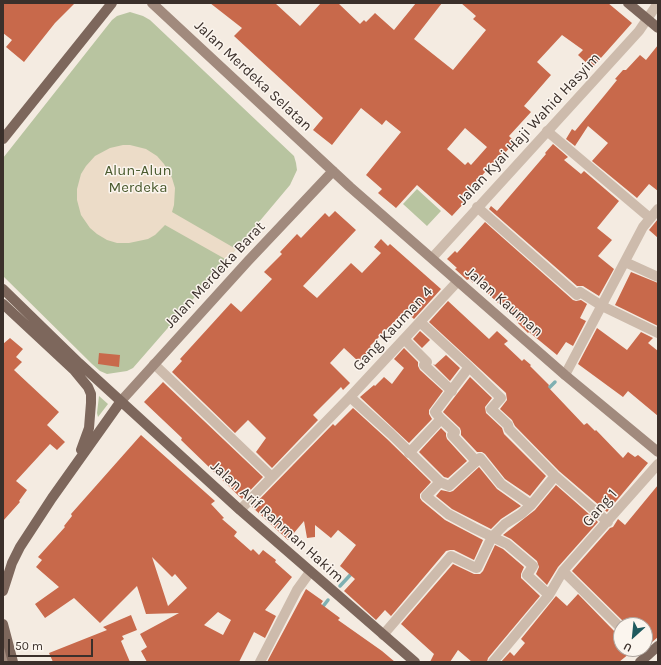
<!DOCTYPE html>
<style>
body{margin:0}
#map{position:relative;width:661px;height:665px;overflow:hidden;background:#f4ebe1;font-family:Karla,sans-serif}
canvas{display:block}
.frame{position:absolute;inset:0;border:4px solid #3b302b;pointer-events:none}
.north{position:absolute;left:613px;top:617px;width:40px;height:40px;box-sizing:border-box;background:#fbf5ee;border:1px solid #aea6a0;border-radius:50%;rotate:207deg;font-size:11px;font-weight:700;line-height:16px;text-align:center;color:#3b302b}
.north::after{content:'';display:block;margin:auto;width:14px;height:18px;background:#1f5a5e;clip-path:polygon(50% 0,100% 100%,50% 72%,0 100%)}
.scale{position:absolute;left:8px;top:639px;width:85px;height:18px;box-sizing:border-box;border:2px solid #3b302b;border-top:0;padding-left:5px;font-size:12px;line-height:14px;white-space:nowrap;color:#3b302b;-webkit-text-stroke:3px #fbf5ee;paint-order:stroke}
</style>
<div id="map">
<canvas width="661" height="665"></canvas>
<div class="frame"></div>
<div class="north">U</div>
<div class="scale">50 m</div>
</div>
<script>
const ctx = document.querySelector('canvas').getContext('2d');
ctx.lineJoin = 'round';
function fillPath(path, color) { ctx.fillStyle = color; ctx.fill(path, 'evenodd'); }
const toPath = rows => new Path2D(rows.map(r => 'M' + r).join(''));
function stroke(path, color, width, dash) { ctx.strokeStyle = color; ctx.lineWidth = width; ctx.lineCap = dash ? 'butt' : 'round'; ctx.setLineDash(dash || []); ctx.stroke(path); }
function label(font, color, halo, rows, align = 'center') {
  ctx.font = font + ' Karla,sans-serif'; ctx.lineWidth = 3; ctx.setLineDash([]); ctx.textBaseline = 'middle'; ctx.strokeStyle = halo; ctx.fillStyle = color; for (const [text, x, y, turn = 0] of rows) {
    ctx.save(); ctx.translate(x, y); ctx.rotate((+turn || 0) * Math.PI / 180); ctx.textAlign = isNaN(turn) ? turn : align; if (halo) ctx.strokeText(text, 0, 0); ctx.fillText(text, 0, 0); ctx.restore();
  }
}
fillPath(toPath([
 [130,12,143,16,150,20,294,156,296,163,297,170,290,185,227,260,133,368,127,371,107,374,100,371,92,364,3,276,3,158,112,20,117,16],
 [417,189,441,211,427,226,403,204],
 [99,396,108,404,98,417,97,413]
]), '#b8c4a0');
fillPath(toPath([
 [123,145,130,145,146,149,157,156,164,164,172,178,175,188,174,205,172,212,236,249,227,260,165,225,155,235,148,239,129,243,117,243,107,240,97,234,90,228,81,215,77,200,77,189,81,174,86,166,95,156,110,148]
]), '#ecdcc8');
stroke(toPath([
 [546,391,555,382],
 [340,586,353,572],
 [321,609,328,600]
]), '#7fb0b2', 3.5);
fillPath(toPath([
 [3,3,75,3,55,23,24,62,6,47,12,40,3,33],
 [210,3,275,3,300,26,321,3,338,3,360,24,364,20,366,22,375,13,394,30,416,3,442,3,414,39,453,70,486,30,473,19,476,16,461,3,608,3,632,23,592,68,578,55,583,50,562,35,537,62,551,75,524,106,531,112,509,136,515,142,503,155,502,153,461,199,465,202,452,216,417,185,396,208,378,193,382,189,366,175,401,132,386,120,382,125,361,108,332,145,313,130,323,118,234,36,242,28],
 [465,128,487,147,471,165,468,162,465,165,447,149],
 [658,45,658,191,649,184,637,198,592,161,608,143,588,126,575,146,566,139,572,129,575,131,604,96,617,80,615,79,623,70,626,70,640,55,646,60],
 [553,144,568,157,564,160,581,174,584,171,619,201,597,228,612,240,598,256,614,269,599,296,583,286,577,286,489,209,491,206,497,211,546,154,545,153],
 [335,211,356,230,303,286,317,298,351,263,362,273,381,253,374,247,381,239,388,246,390,244,441,289,414,319,405,311,370,346,372,349,359,362,344,348,330,363,350,383,343,390,341,387,313,415,318,420,272,468,256,452,266,438,248,420,235,433,172,372,182,361,180,359,231,303,241,312,272,279,264,272,282,254,280,252,297,234,301,238,325,213,329,217],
 [658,219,658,238,649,230],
 [485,222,573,300,576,301,581,300,587,304,580,318,586,321,573,346,566,342,557,355,529,332,528,333,518,323,519,322,474,281,473,283,469,279,467,280,455,269,457,268,447,259,455,251,457,253],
 [631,272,658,283,658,326,615,305],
 [448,301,489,339,497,331,508,341,504,344,522,361,524,359,531,365,530,366,549,385,548,387,584,425,587,423,595,431,596,430,623,458,628,452,635,457,638,455,648,463,607,512,559,471,515,426,512,420,500,409,507,400,506,393,429,322],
 [597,328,627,350,641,332,653,338,648,343,658,351,658,416,628,391,623,397,578,364],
 [420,331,430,340,422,348,413,339],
 [10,338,23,349,16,357,22,362,14,370,59,412,47,425,65,442,57,450,50,444,16,481,27,490,19,501,20,502,3,521,3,344],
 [404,348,418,362,418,366,420,370,443,391,429,410,429,414,432,419,409,443,360,397,374,385,375,386,384,377,392,384,404,368,394,359],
 [99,353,120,355,119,367,98,364],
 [446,355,460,368,450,381,433,364,435,365],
 [470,377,492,398,485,407,486,413,502,428,504,434,546,476,530,496,505,479,485,454,482,452,477,452,461,435,461,431,460,428,443,412],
 [163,382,263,477,242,499,181,440,182,438,144,402],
 [353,408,387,439,431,482,420,494,420,498,422,501,445,520,483,540,474,560,454,550,450,550,446,551,391,616,385,610,376,620,344,591,355,579,340,566,356,545,338,530,331,538,315,525,315,537,307,538,304,521,288,540,252,507,333,424,335,426],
 [441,428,446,433,446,436,447,439,467,461,448,478,444,477,419,452],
 [141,435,215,501,211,504,224,518,222,519,237,532,234,536,251,551,253,549,259,555,263,550,276,560,275,562,292,577,265,610,276,616,265,638,254,632,239,662,147,662,141,651,147,647,140,634,179,613,146,614,137,586,100,623,74,598,45,618,35,604,59,587,36,567,42,560,38,557,65,527,64,526,72,516,71,514],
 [152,557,172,577,175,574,187,588,168,606],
 [218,612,231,620,223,635,204,625],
 [479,467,497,489,521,506,501,519,491,529,452,509,436,496,441,490,450,492,453,491],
 [556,485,598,522,558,567,547,585,536,574,539,567,537,561,511,539,503,535,535,510],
 [658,485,658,637,651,643,650,642,647,645,645,643,645,625,627,625,572,571,610,528,613,527,618,519,625,525],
 [495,545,503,549,524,567,521,574,521,578,540,596,488,658,487,662,472,662,458,650,450,662,430,662,434,654,401,624,453,564,474,574,480,574,483,571],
 [306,589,323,601,321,604,340,618,338,620,382,651,395,662,267,662],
 [578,594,616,633,621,634,621,649,635,649,619,662,501,662,510,652,514,656,525,643,521,639,556,596,567,606],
 [131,615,137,630,122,636,124,639,121,641,130,662,53,662,49,653,107,630,103,627]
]), '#c8694b');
stroke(toPath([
 [547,131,650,218],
 [477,207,577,295,580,292,602,306,658,333],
 [625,262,658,277],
 [404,339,427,362,424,365,452,391],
 [154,364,272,477],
 [469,367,501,398,491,409,508,425,509,429,555,476,608,522],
 [565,375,643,227,658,209],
 [350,397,391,434,440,482],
 [441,419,455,432,452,435,476,461],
 [409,453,441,419,435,412,469,367,420,322],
 [531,505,501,484,480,458,449,486,440,482,426,496,448,514,474,528,507,544,533,566,527,575,549,595],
 [240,510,350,397,458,281],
 [563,571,621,628],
 [383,635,451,556,476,568,477,568,492,537,505,524,521,514,531,505,555,476],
 [642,649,648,655],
 [260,662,297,590,310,572],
 [493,662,549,595,563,571,658,464]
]), '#cdbbac', 10);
stroke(toPath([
 [432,258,639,31,658,3]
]), '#cdbbac', 10);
stroke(toPath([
 [152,3,350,187,565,375,658,452],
 [121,401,248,261,333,171],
 [3,652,10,662]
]), '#a18a7d', 10);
stroke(toPath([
 [628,3,658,28],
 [3,139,112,3],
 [3,289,79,363,240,510,415,662],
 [3,304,74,370,88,387,91,394,91,403,89,428,81,450],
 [3,591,12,563,20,547,52,498,121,401],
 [3,624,13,662],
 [640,662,658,646]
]), '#7d675c', 10);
label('15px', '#3b302b', '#fbf5ee', [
 ["Jalan Merdeka Selatan",253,76,43],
 ["Jalan Kyai Haji Wahid Hasyim",529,129,-47],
 ["Jalan Merdeka Barat",215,275,-47],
 ["Jalan Kauman",504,302,41],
 ["Gang Kauman 4",393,329,-47],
 ["Gang 1",600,508,-49],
 ["Jalan Arif Rahman Hakim",277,522,42]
]);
label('15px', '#4a5a2e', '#fbf5ee', [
 ["Alun-Alun",138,171],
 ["Merdeka",138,188]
]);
</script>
